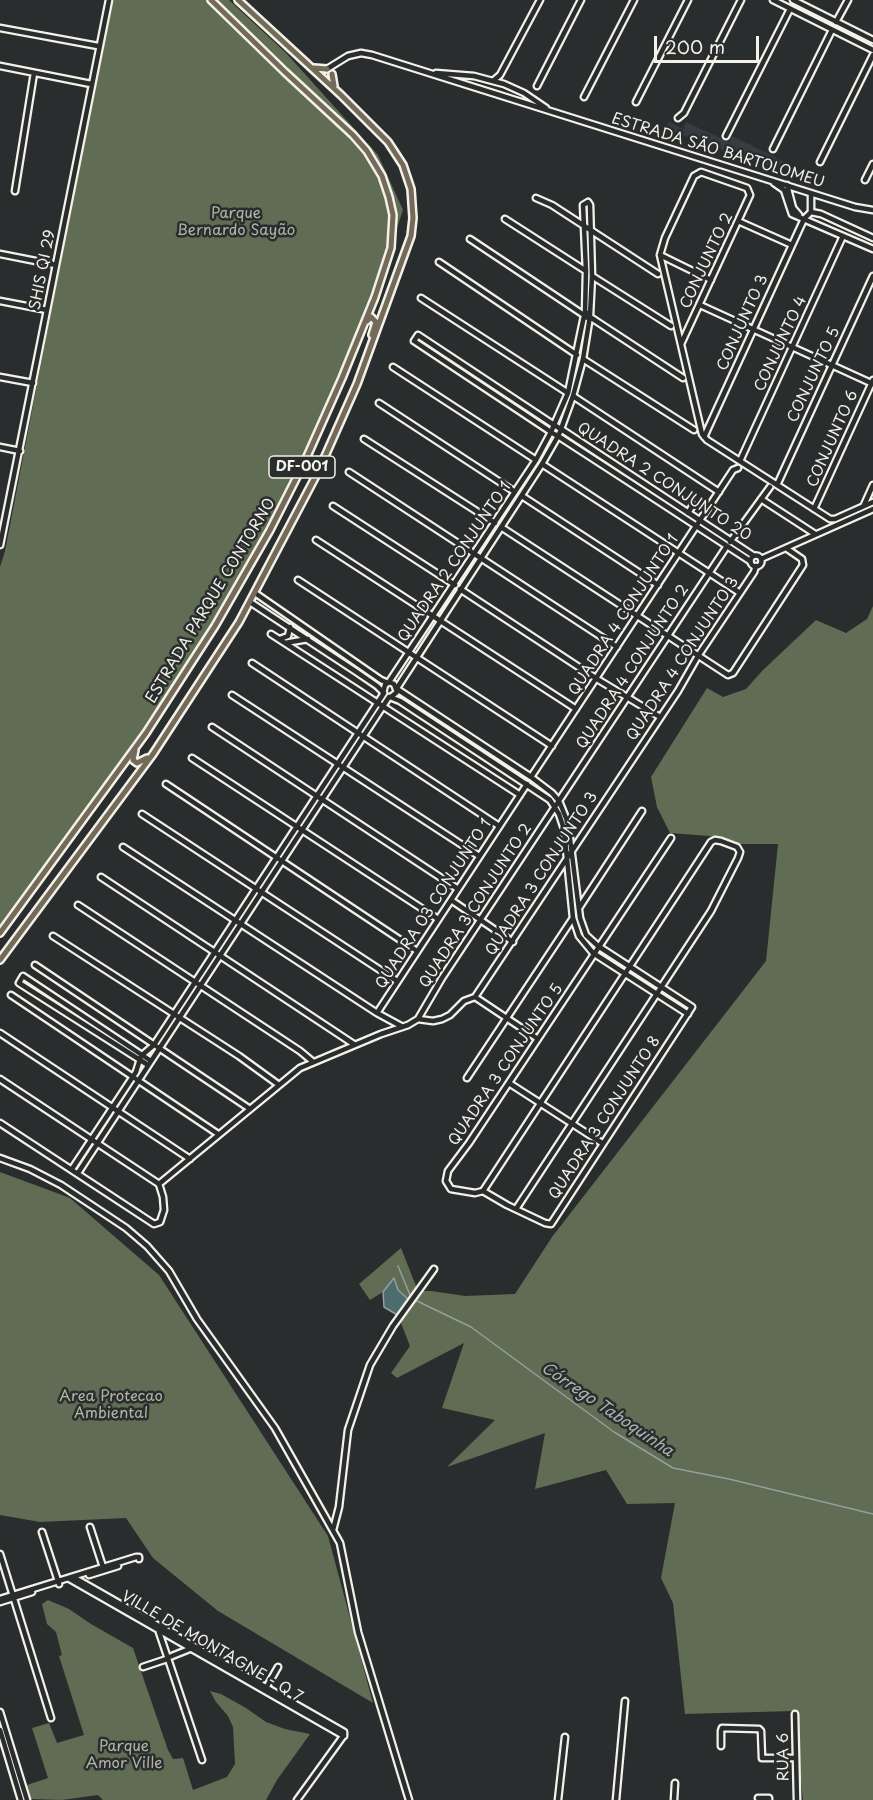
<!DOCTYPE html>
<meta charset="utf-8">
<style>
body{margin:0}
#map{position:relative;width:873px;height:1800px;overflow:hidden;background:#2a2d2e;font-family:"Playpen Sans",sans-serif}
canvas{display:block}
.scale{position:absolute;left:654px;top:36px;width:105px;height:27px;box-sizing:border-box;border:3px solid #f4f1e8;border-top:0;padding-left:8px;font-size:18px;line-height:21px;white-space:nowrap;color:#f4f1e8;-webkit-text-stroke:4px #2a2d2e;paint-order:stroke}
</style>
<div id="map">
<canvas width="873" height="1800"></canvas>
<div class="scale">200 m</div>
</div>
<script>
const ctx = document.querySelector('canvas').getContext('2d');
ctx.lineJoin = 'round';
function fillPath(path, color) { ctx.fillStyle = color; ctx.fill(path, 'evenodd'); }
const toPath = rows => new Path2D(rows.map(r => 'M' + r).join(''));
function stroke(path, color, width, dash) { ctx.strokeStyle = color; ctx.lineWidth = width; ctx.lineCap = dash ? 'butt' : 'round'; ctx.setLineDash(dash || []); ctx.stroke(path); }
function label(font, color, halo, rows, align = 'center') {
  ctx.font = font + ' "Playpen Sans",sans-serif'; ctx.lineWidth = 5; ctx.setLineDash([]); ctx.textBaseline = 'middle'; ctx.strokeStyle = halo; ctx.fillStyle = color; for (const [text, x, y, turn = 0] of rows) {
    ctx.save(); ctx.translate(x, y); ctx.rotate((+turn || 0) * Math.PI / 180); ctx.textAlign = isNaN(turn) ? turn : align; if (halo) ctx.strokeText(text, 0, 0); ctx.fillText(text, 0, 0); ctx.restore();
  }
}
fillPath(toPath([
 [669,122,683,129,686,122,729,142,732,136,785,162,781,171,665,129]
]), '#383b41');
fillPath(toPath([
 [114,0,229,0,286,53,378,155,403,210,391,245,367,303,316,437,236,593,158,715,0,929,0,567,5,551,108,15],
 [873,606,873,1800,803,1800,794,1711,685,1714,673,1603,661,1578,675,1503,627,1504,606,1470,535,1489,545,1433,447,1467,495,1420,442,1408,464,1343,397,1378,391,1373,410,1346,401,1323,416,1294,410,1301,398,1290,394,1279,383,1292,370,1300,359,1284,401,1248,418,1291,431,1291,465,1296,515,1294,552,1237,766,961,778,844,740,844,709,836,670,833,657,807,651,777,707,688,723,697,746,689,763,670,816,620,846,633,867,619],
 [0,1172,70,1198,159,1275,328,1536,373,1703,218,1611,153,1558,126,1518,40,1522,0,1515],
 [48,1600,69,1609,91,1624,133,1648,168,1750,173,1759,183,1758,193,1790,227,1777,235,1764,233,1727,228,1716,216,1702,210,1691,221,1694,246,1708,266,1722,285,1729,310,1734,277,1780,266,1800,103,1800,98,1795,62,1800,31,1799,27,1785,48,1778,32,1728,49,1723,57,1743,84,1735,59,1656,62,1655,56,1632,47,1624,42,1604]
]), '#606c53');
const water = toPath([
 [394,1278,398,1290,410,1301,399,1316,384,1307,383,1292,394,1278]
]);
fillPath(water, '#4d6c6e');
stroke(water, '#90a19f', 1.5);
stroke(toPath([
 [398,1266,410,1295],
 [417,1301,471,1327,614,1432,673,1468,729,1479,873,1514]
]), '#90a19f', 1.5);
const minor = toPath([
 [773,0,873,50],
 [793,0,873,40],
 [836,22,848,0],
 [0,28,98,46],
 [0,66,91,84],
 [327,69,348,56,361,53,372,55,855,207,873,210],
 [436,73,474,76,504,84,524,93,546,108],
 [493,81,500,75,540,0],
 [537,86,581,0],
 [584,97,634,0],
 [636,102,688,0],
 [678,118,684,113,741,0],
 [726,136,790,9],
 [773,149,832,30],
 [820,162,873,55],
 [865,180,873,164],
 [774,183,784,190,792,214,873,249],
 [787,185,793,208,799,215],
 [15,191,34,73],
 [536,198,552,205,658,274],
 [811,212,821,214,873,238],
 [505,219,586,271],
 [738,221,792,245],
 [470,239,584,315],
 [0,254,56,265],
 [660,255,711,280],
 [439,262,577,355],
 [592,276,671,326],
 [421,298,568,393],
 [0,301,47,310],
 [700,305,873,384],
 [585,314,586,271,583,205,588,202,590,205,592,276,590,315],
 [590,317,683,378],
 [589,318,585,317,586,313,589,313,590,316,583,359,573,396,561,429,754,556],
 [681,344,750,195,747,188,701,172,694,176,665,238,660,255,702,434,707,440,830,519,835,519,873,502],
 [583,359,694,430],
 [393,367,536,460],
 [0,377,33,383],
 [573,396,719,492],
 [379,403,515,492],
 [704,437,804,219,811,212,811,193],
 [364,439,495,523],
 [0,447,20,451],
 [740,461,843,236],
 [542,464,740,593],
 [349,472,617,647],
 [777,485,873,276],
 [522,496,658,585],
 [761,499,815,534],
 [864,505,873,485],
 [333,506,455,585],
 [814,509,873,380],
 [688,513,693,505],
 [501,527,728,675,733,673,803,565,802,559,786,548],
 [316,540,576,709],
 [730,542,770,487],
 [0,545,109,0],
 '750.5 561a5.5 5.5 0 1 1 11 0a5.5 5.5 0 1 1-11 0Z',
 [761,559,873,509],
 [298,580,552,746],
 [460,589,597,679,660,717],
 [255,593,381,680,388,683],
 [250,602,355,671,377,686,384,693],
 [271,634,520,795],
 [280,639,288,636,290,627],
 [285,643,308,639],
 [252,663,499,826],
 [389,682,536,460,551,432,414,341,418,335,554,425,568,393,584,316],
 [397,688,542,464,558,436,560,432,561,429,554,425,551,432,554,434,558,436,632,484,750,561],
 [397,689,531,777,552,793,559,801,568,823,580,918,586,935,598,946,692,1007,551,1224,545,1223,507,1205,483,1191],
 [383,693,385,685,389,682,394,684,397,692,391,697],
 [232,695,479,856],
 [390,697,400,701,550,800,559,814,564,829,573,918,579,936,593,953,688,1014],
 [212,727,458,889],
 [192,758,438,919],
 [531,777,733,470,738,468],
 [166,784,417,951],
 [142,814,397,981],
 [123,847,377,1013,401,1026],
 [101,877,355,1045],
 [451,900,513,942],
 [78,905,300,1051,312,1061],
 [579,908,642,811],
 [53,936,239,1056,279,1085],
 [35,965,250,1109],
 [11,995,218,1134],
 [475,997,678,691,698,656,754,572,756,566],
 [377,1013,527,784],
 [418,1019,433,1021,442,1019,450,1015,464,1001,475,997,538,1039],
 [0,1033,190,1159],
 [148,1065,19,983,23,976,151,1061],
 [467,1078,573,918],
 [0,1079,159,1184],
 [509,1083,602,1143],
 [0,1123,154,1224,160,1222,164,1210,163,1197,159,1184],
 [0,1158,30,1169,61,1185,126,1228,147,1246,169,1271,197,1319,275,1428,340,1543,358,1632,409,1800],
 [72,1169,136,1072,141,1056,154,1045,384,693],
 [78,1173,389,697],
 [159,1184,300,1068,381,1034,408,1025,418,1019,442,978,727,546],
 [516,1209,711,911,738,858,740,852,737,847,721,841,715,840,711,842,483,1191,475,1193,451,1189,446,1181,448,1171,469,1143,671,838],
 [90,1527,103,1567],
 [333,1530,339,1507,348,1430,370,1365,393,1326,434,1269],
 [42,1532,59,1584],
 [0,1554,51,1718],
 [89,1575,118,1566],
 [73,1577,344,1732,344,1735,297,1800],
 [68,1578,344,1736],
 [0,1599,136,1557,139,1557,139,1559],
 [0,1602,32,1592],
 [159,1632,202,1760],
 [167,1658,192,1648],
 [143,1667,167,1659],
 [266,1688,278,1667],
 [0,1712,27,1800],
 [795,1714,797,1800],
 [0,1730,21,1800],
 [721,1746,721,1731,722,1728,759,1729,761,1731,762,1758,796,1758],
 [758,1798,769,1798,769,1800],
 [558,1800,565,1737],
 [616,1800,625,1701],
 [674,1800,675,1783]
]);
const major = toPath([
 [314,68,327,69],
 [332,74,334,86],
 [367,321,371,317,376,322,372,335],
 [135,750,133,760,137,763,147,758],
 [0,933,146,733,215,626,270,530,305,461,342,378,375,297,391,248,393,215,389,197,382,176,367,151,353,135,285,72,211,0],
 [0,960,153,754,239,622,318,472,357,384,411,236,413,218,411,189,403,165,388,142,341,95,238,0]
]);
stroke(minor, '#f4f1e8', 9);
stroke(major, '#f4f1e8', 10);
stroke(minor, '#2a2d2e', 4.5);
stroke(major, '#746a5a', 5);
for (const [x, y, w] of [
 [302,467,66]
]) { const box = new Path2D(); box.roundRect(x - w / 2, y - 11, w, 22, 4.5); ctx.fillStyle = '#2a2d2e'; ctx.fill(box); stroke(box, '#f4f1e8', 1.5); }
label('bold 14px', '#f4f1e8', null, [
 ["DF-001",302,467]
]);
label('15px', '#f4f1e8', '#2a2d2e', [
 ["ESTRADA SÃO BARTOLOMEU",718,151,17],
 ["CONJUNTO 2",707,261,-65],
 ["SHIS QI 29",43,270,-79],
 ["CONJUNTO 3",743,323,-66],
 ["CONJUNTO 4",781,344,-65],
 ["CONJUNTO 5",814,375,-65],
 ["CONJUNTO 6",833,439,-66],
 ["QUADRA 2 CONJUNTO 20",664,482,33],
 ["QUADRA 2 CONJUNTO 1",455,562,-56],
 ["ESTRADA PARQUE CONTORNO",211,601,-59],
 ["QUADRA 4 CONJUNTO 1",624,615,-57],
 ["QUADRA 4 CONJUNTO 3",683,659,-57],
 ["QUADRA 4 CONJUNTO 2",633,667,-57],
 ["QUADRA 3 CONJUNTO 3",542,874,-57],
 ["QUADRA 03 CONJUNTO 1",434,904,-57],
 ["QUADRA 3 CONJUNTO 2",476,906,-57],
 ["QUADRA 3 CONJUNTO 5",506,1065,-56],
 ["QUADRA 3 CONJUNTO 8",605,1118,-57],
 ["VILLE DE MONTAGNE - Q 7",212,1647,30],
 ["RUA 6",784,1757,-91]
]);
label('15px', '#b1b5a5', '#2a2d2e', [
 ["Parque",236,214],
 ["Bernardo Sayão",236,231],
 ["Area Protecao",111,1397],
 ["Ambiental",111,1414],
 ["Parque",124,1747],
 ["Amor Ville",124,1764]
]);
label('italic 16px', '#a9b5b1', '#2a2d2e', [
 ["Córrego Taboquinha",607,1410,34]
]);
</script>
